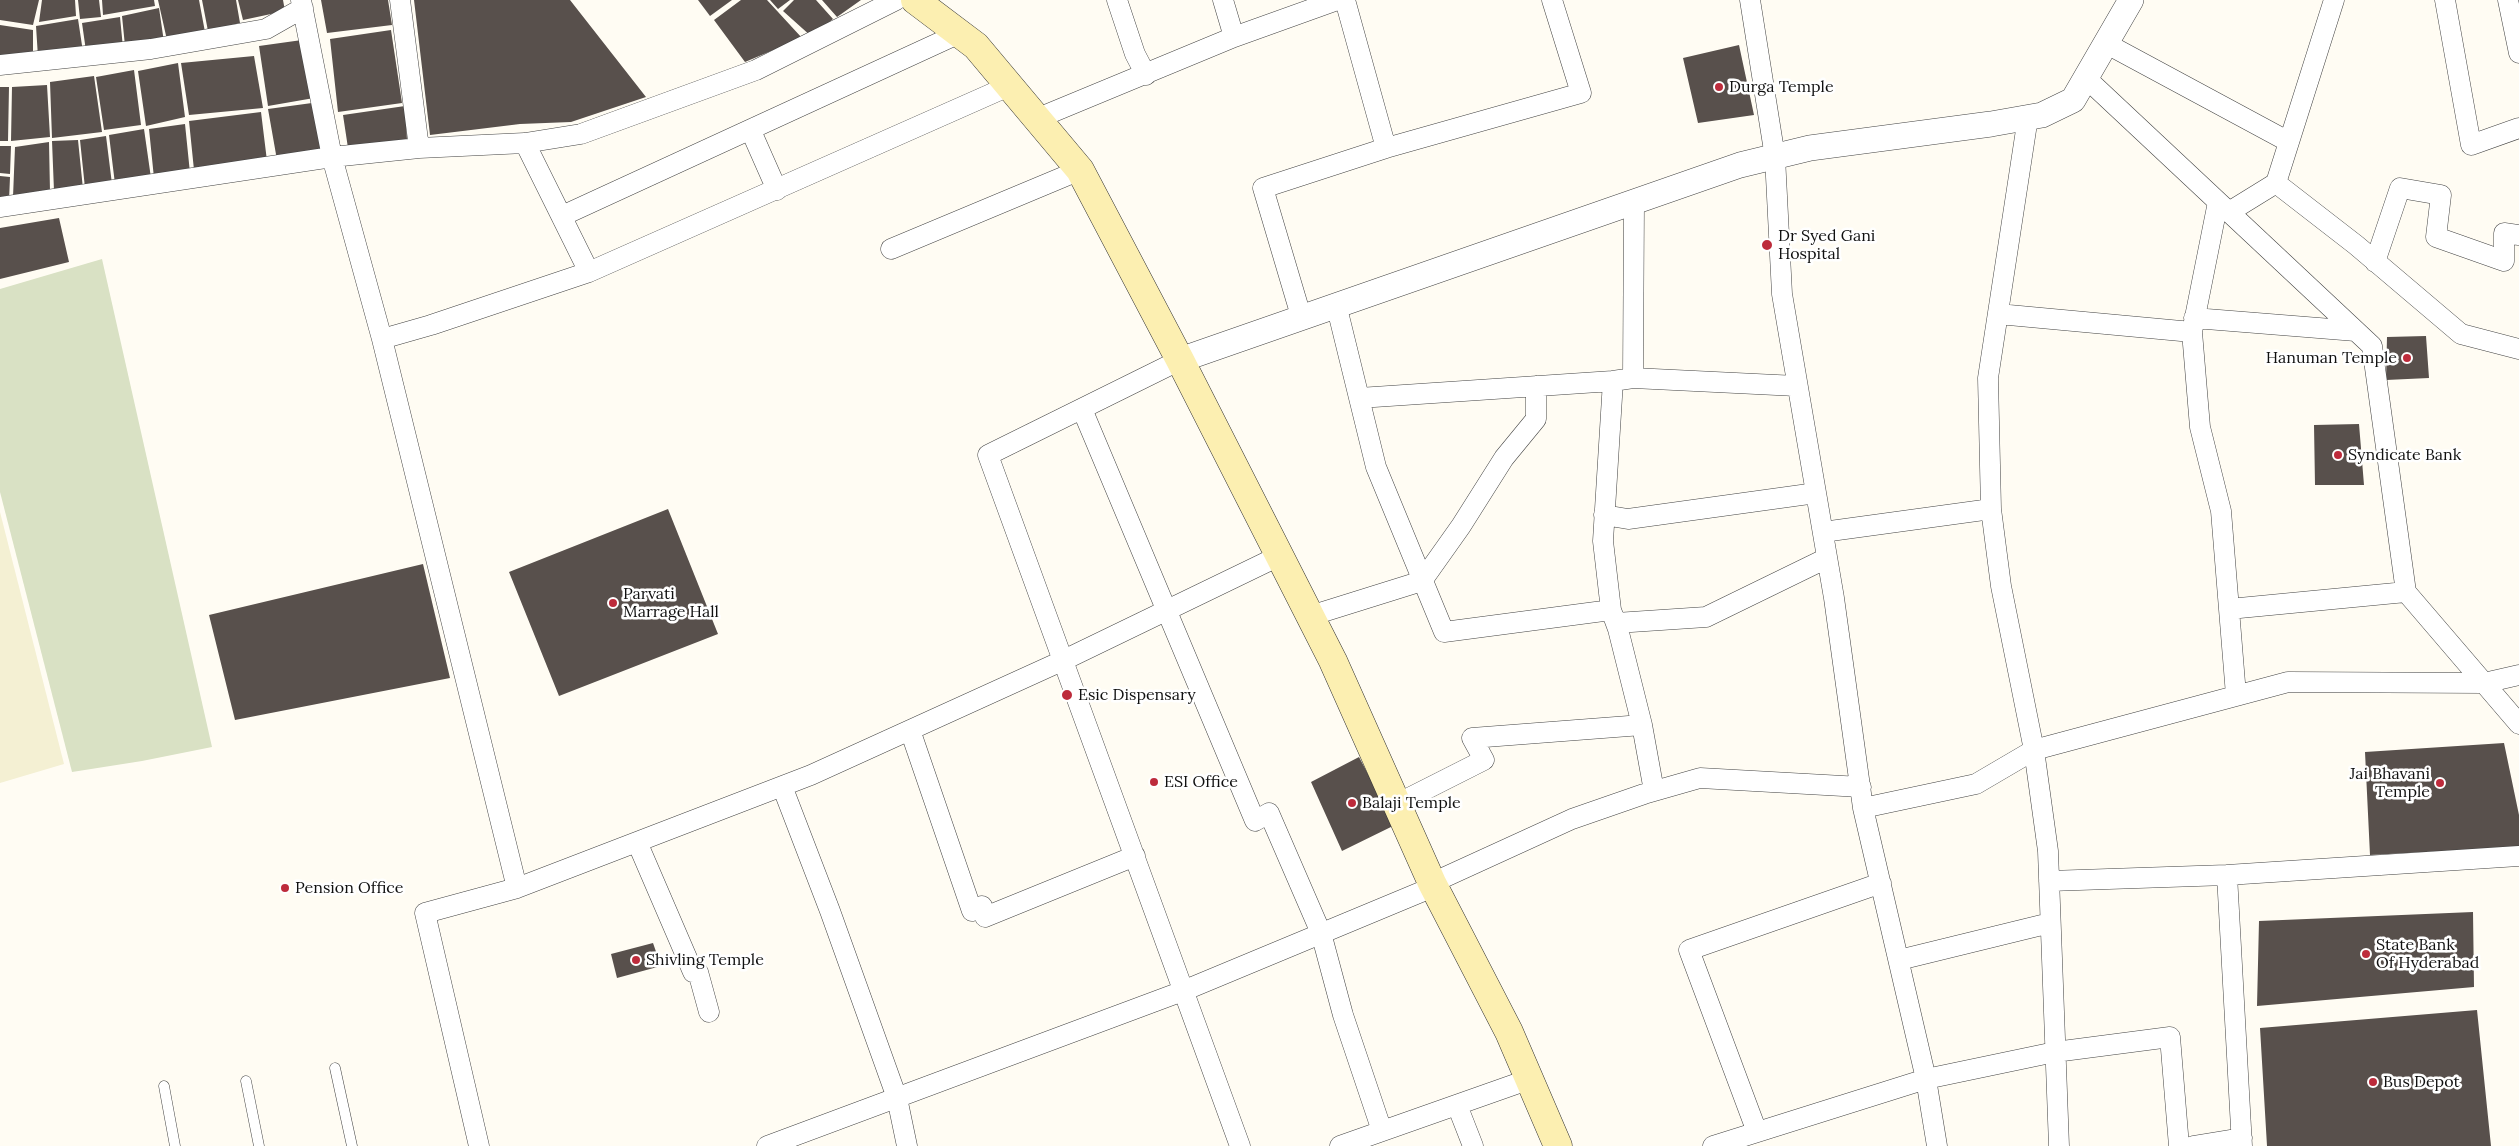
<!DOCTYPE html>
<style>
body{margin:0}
canvas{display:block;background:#fffcf3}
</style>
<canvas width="2519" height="1146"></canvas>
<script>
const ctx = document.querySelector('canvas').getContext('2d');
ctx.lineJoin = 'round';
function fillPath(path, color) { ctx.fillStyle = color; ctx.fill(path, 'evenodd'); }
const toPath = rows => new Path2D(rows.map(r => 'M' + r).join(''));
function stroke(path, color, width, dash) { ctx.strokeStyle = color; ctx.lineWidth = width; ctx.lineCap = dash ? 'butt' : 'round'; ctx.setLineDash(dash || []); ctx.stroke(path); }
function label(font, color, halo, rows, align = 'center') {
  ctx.font = font + ' Lora,serif'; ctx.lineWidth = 5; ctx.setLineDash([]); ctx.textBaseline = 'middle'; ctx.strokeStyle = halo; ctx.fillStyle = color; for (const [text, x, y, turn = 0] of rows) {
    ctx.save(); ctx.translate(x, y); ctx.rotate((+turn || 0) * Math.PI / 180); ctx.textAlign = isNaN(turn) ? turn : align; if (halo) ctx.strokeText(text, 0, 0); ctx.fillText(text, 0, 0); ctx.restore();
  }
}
fillPath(toPath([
 [0,512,64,764,0,783]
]), '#f4f0d3');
fillPath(toPath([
 [102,259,212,747,142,761,72,772,0,492,0,289]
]), '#d9e1c4');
fillPath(toPath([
 [0,0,39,0,33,25,0,20],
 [42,0,75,0,76,16,39,22],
 [78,0,99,0,101,17,80,19],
 [102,0,154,0,155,6,103,15],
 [158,0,199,0,205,32,167,40],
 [202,0,236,0,240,23,208,31],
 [238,0,283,0,285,11,243,20],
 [321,0,388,0,392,25,327,33],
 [414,0,570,0,646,97,571,122,520,124,430,135],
 [698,0,732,0,710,16],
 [741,0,767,0,802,38,745,62,714,20],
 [770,0,790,0,778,9],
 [794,0,816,0,833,19,812,37,783,11],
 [822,0,861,0,837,17],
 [159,8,164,42,125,46,122,16],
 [120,17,123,48,86,51,82,23],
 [78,19,83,52,38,57,36,26],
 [0,25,33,30,33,56,0,59],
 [391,30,402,103,338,112,330,39],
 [302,40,314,98,268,106,259,46],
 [1739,45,1754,115,1698,123,1683,58],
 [254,56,263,108,189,115,181,63],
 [178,63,185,117,146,126,138,71],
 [134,70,141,125,104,130,96,77],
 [94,76,102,132,52,138,50,82],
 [47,85,50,137,11,141,12,87],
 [0,87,9,87,8,141,0,141],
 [312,103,323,153,277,160,268,109],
 [405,106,407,140,348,148,343,115],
 [261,112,267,161,194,170,189,121],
 [185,124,190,173,154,178,149,129],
 [144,129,151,178,115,184,109,135],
 [106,136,112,184,85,188,80,140],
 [78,140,83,189,54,191,52,141],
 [49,142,50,192,13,197,15,147],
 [0,146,11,146,10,174,0,173],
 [0,176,10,177,9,201,0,201],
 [59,218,69,262,0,279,0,228],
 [2426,336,2429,378,2386,380,2387,337],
 [2359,424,2364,485,2315,485,2314,425],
 [668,509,718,634,559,696,509,572],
 [423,564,450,678,235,720,209,615],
 [2504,743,2519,815,2519,847,2370,855,2365,752],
 [1359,757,1395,825,1342,851,1311,782],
 [2473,912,2474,987,2257,1006,2259,921],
 [653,943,661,966,617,978,611,954],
 [2477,1010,2491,1146,2267,1146,2260,1028]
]), '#58504c');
const service = toPath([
 [335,1068,352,1146],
 [246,1081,259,1146],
 [164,1086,175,1146]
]);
const minor = toPath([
 [301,0,332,157,382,339,517,888,811,775,1064,660,1279,556],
 [400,0,419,148],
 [1117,0,1135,54,1146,75],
 [1750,0,1775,157,1782,294,1834,598,1863,808,1926,1079,1937,1146],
 [2445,0,2471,145,2519,128],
 [2508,0,2519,53],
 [1234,37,1337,0],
 [2107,44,2289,142],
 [0,65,151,49,266,29,303,8],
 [2087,79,2372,346,2406,592,2519,724],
 [2028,117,1988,378,1991,509,2001,586,2034,750,2048,851,2059,1146],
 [1036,119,1234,37,1223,0],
 [751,131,777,190],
 [1386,148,1581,93,1552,0],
 [2276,183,2334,0],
 [2218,202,2192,332,2200,427,2221,511,2236,695],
 [0,207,332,157,419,148,525,143,581,134,756,70,896,0],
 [2229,212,2276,183,2356,245,2461,334,2519,349],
 [562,216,960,33],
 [891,249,1080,170],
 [2375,262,2400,188,2441,195,2436,237,2504,261,2504,233,2519,235],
 [589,272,1009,86],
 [1336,304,1376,467,1444,632,1611,610,1603,541,1613,381,1633,378,1634,202],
 [1998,314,2192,332],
 [1301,316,1263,188,1386,148,1345,0],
 [2194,318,2356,331],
 [382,339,431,325,589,272,525,143],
 [1180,360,988,455,1240,1146],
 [1633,378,1797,386],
 [1359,398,1613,381],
 [1082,409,1255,821,1269,813,1321,933,1343,1015,1382,1131],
 [1604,515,1628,519,1816,493],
 [1823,532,1991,509],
 [2229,609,2406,592],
 [1310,616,1422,581,1461,526,1504,458,1536,419,1536,386],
 [1616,623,1706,617,1827,558],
 [1642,725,1654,791],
 [910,730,972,911,982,906,985,917,1135,856],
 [782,786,830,911,897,1098,907,1146],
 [1395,805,1484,760,1472,738,1642,725,1618,629,1611,610],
 [1863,808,1976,784,2034,750,2288,682,2484,683,2519,675],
 [637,842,693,972,698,972,709,1012],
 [2049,881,2227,875],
 [1432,883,1572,819,1644,794,1700,778,1861,787],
 [1899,960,2050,923],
 [1457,1105,1473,1146],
 [1757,1132,1689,950,1881,883],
 [479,1146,425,913,517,888],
 [767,1146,1183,991,1433,887],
 [1340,1146,1530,1079],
 [1713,1146,1926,1079,2055,1052,2170,1037,2179,1146],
 [2193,1146,2242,1138],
 [2242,1146,2227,875,2519,856]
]);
const tertiary = toPath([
 [1180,360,1740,165,1810,148,1991,124,2042,115,2073,100,2131,0]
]);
const secondary = toPath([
 [915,0,976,46,1080,170,1180,360,1333,661,1432,883,1509,1032,1558,1146]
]);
stroke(service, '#434343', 11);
stroke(minor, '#434343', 21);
stroke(tertiary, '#434343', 26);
stroke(secondary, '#323232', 29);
stroke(service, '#fff', 10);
stroke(minor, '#fff', 20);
stroke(tertiary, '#fff', 25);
stroke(secondary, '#fcefb1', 28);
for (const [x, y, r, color] of [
 [1719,87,5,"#bd2b3b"],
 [1767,245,6,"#bd2b3b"],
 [2407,358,5,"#bd2b3b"],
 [2338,455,5,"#bd2b3b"],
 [613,603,5,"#bd2b3b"],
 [1067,695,6,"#bd2b3b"],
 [1154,782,5,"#bd2b3b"],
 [2440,783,5,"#bd2b3b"],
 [1352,803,5,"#bd2b3b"],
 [285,888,5,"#bd2b3b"],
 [2366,954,5,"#bd2b3b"],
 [636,960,5,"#bd2b3b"],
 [2373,1082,5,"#bd2b3b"]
]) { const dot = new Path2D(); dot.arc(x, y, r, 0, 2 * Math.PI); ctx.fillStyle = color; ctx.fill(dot); stroke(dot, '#fff', 2); }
label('16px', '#101010', '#fff', [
 ["Durga Temple",1729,87],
 ["Dr Syed Gani",1778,236],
 ["Hospital",1778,254],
 ["Hanuman Temple",2397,358,"right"],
 ["Syndicate Bank",2348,455],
 ["Parvati",623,594],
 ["Marrage Hall",623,612],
 ["Esic Dispensary",1078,695],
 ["Jai Bhavani",2430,774,"right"],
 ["Temple",2430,792,"right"],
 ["ESI Office",1164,782],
 ["Balaji Temple",1362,803],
 ["Pension Office",295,888],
 ["State Bank",2376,945],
 ["Of Hyderabad",2376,963],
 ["Shivling Temple",646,960],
 ["Bus Depot",2383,1082]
], 'left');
</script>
